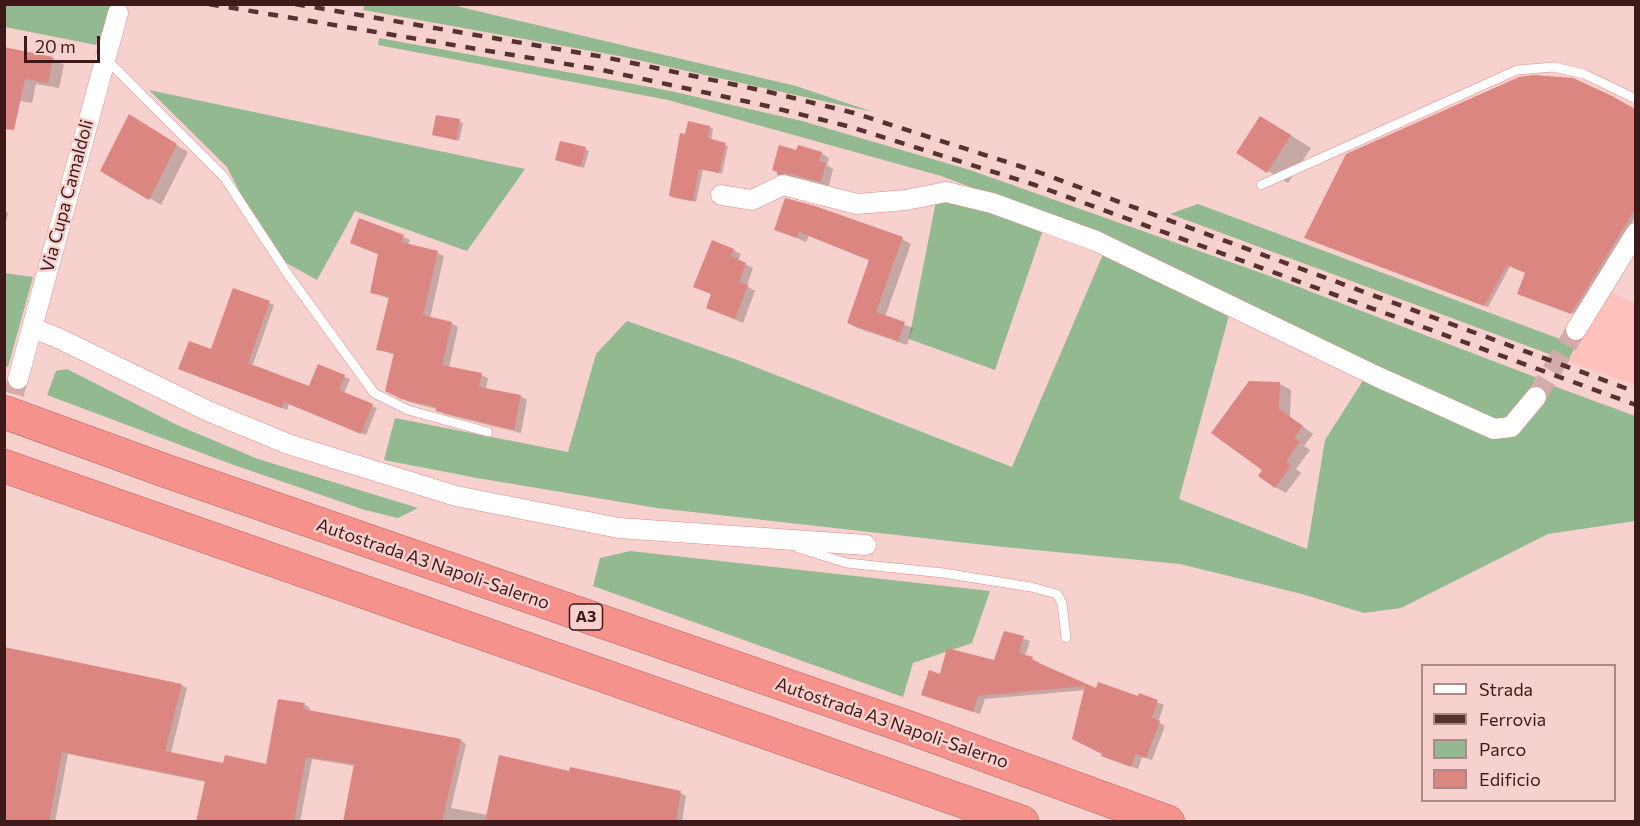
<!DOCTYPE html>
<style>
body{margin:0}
#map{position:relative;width:1640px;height:826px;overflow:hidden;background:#f7d1ce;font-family:Commissioner,sans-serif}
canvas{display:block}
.frame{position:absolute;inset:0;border:6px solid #3d1a19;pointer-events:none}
.legend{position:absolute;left:1421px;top:664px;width:195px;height:138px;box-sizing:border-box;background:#f7d1ce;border:2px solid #ad8886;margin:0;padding:8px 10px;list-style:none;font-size:18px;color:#3d1a19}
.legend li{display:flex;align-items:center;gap:12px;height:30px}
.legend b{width:30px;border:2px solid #ad8886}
.scale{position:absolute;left:24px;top:36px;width:76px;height:27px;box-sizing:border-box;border:3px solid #3d1a19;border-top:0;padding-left:8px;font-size:18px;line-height:21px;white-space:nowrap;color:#3d1a19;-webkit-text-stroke:4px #f7d1ce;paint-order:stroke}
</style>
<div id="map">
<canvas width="1640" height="826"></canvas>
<div class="frame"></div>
<ul class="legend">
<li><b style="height:8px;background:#fff"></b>Strada</li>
<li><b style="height:8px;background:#553230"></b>Ferrovia</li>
<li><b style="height:16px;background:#92b990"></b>Parco</li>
<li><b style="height:16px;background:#db8681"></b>Edificio</li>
</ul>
<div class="scale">20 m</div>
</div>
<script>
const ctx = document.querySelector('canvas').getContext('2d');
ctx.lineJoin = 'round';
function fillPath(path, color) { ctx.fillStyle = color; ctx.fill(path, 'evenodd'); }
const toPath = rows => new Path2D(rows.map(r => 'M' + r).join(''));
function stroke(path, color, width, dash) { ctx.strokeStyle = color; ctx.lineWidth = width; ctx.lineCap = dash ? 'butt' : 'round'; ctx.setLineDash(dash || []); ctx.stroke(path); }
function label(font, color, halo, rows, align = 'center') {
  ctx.font = font + ' Commissioner,sans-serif'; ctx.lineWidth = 5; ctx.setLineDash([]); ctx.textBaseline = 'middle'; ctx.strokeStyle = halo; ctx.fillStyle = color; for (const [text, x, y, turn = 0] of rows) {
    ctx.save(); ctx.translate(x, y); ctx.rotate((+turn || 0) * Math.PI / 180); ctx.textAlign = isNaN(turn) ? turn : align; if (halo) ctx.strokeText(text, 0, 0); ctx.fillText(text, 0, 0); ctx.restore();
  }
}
fillPath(toPath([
 [1602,289,1635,303,1635,385,1569,361]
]), '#fec1bc');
fillPath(toPath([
 [365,4,452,5,796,86,873,112,619,56,363,10],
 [4,5,114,5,96,45,5,27],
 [379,38,666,90,802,121,970,170,1267,275,1543,380,1514,420,1493,423,1100,235,941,176,668,100,378,45],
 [149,90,525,169,467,251,355,211,317,280,272,255,227,167],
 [937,196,1044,227,995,370,909,339],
 [1198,204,1268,230,1576,345,1568,361,1170,214],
 [1104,252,1231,308,1179,499,1307,549,1325,440,1364,379,1501,438,1521,425,1551,385,1635,416,1635,521,1548,534,1401,608,1364,613,1302,594,1180,564,994,546,657,508,477,478,384,460,395,418,568,452,596,354,627,321,740,361,1012,467],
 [4,273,33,277,8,367,4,366],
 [67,369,177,425,258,459,418,508,398,518,365,510,231,464,47,395,56,371],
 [630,551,990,591,972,643,913,663,903,697,593,586,600,558]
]), '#92b990');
fillPath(toPath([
 [4,49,52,58,64,65,59,88,36,84,32,103,4,98],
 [1611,97,1636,111,1636,216,1575,314,1522,295,1527,273,1511,265,1488,307,1309,239],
 [129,117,188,152,161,205,102,170],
 [459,121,463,123,459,141,434,135],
 [710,127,713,129,711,141,728,146,722,174,703,169,696,202,674,198,670,196],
 [1281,129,1311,148,1288,183,1268,171],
 [585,149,589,151,584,168,560,161],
 [797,152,821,153,829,158,827,165,833,169,829,186,795,177,786,178,778,174],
 [4,211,8,213,4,230],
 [775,229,902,239,911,244,885,317,913,328,907,345,857,328,848,323,871,261,809,236,806,242],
 [403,237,410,240,408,245,437,253,444,256,430,318,451,323,458,327,449,368,481,375,488,378,486,390,520,396,527,400,521,433,444,414,437,409,409,402,393,394,395,355,378,349,390,299,371,292,380,255,351,243],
 [733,250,741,254,738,261,753,268,747,286,755,291,743,323,707,308],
 [269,303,274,305,252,367,310,388,319,366,350,379,344,393,377,408,366,435,289,404,287,410,184,371,212,351],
 [1249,382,1280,384,1291,390,1290,417,1313,434,1304,446,1310,450,1296,469,1301,473,1286,493,1275,487,1265,470],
 [1005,633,1030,641,1025,656,1039,662,1038,665,1097,690,1139,698,1140,695,1164,705,1158,722,1165,726,1152,760,1142,757,1138,769,1110,759,1086,690,985,699,980,714,923,694,941,676,995,661],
 [4,649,181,685,187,688,171,753,224,765,267,765,304,704,310,708,309,711,461,740,466,744,451,808,488,815,570,772,680,793,686,796,682,822,345,822,355,766,312,759,300,822,198,822,206,782,68,754,55,822,4,822]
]), '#0003');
fillPath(toPath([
 [4,47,53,57,48,83,25,79,14,130,4,129],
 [1534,75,1573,78,1612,96,1635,109,1635,209,1571,314,1517,294,1525,273,1507,265,1484,306,1304,238,1346,154,1519,77],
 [129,114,177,144,149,200,100,171],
 [436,115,460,119,456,140,432,135],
 [1260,116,1291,135,1267,173,1236,153],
 [688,121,710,126,708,138,726,143,719,173,699,169,693,201,669,196,680,133,685,134],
 [560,141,586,147,581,167,555,160],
 [779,145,796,150,798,145,822,152,819,161,826,163,821,182,786,173,777,175,777,172,772,170],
 [785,198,815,206,903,237,876,312,905,322,898,341,847,323,869,260,799,232,797,238,774,230],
 [359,218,404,235,401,242,438,251,423,315,452,322,442,365,482,373,479,387,521,395,514,430,436,411,436,407,401,399,385,391,394,353,376,350,389,297,370,293,378,254,350,243],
 [712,240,734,249,731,256,746,263,739,282,748,285,735,319,706,308,711,294,693,287],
 [233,288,270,301,248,363,309,386,318,364,345,375,339,390,373,404,361,434,284,402,281,408,178,369,189,341,211,349],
 [1249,381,1280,382,1279,409,1303,426,1294,438,1299,442,1286,462,1291,465,1275,488,1258,476,1262,470,1211,433],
 [1004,631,1024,636,1019,653,1033,657,1032,660,1096,688,1098,682,1138,696,1139,693,1158,700,1152,718,1160,721,1146,758,1136,754,1131,767,1101,756,1102,754,1072,739,1085,686,978,696,973,712,921,695,929,670,940,674,947,648,994,660],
 [4,647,182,684,165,751,223,763,225,755,266,764,278,699,305,703,303,709,461,739,442,822,343,822,354,764,306,757,294,822,196,822,205,781,62,752,49,822,4,822],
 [499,755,569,771,570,767,681,791,676,822,485,822]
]), '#db8681');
stroke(toPath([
 [1536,397,1576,330],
 [6,423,18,379]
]), '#d2acaa', 20, [20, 10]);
const lane = toPath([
 [105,58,224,177,287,273,374,393,408,410,488,432],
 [1261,185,1517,70,1554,67,1584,74,1636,99],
 [798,548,847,563,943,573,1031,587,1057,594,1062,603,1066,638]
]);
const street = toPath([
 [721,195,752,200,783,185,857,204,906,200,946,192,992,203,1096,241,1378,377,1494,429,1511,427,1536,397],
 [33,328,58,338,208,411,288,444,456,496,619,528,866,545],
 [1576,330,1636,233],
 [18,379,118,13]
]);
const highway = toPath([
 [4,412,169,472,913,729,1168,822],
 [4,466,1022,822]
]);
stroke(lane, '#e18985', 10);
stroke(street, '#e18985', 21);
stroke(highway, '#b56864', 34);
stroke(lane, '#fff', 9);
stroke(street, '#fff', 20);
stroke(highway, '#f5928c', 33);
stroke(toPath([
 [209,4,602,70,767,106,851,127,1035,185,1636,405],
 [295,4,604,57,769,92,854,113,1038,172,1636,392]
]), '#553230', 4.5, [10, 10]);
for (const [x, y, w] of [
 [586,617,33]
]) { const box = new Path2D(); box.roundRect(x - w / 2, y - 13, w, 26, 4.5); ctx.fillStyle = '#f7d1ce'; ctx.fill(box); stroke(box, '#3d1a19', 1.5); }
label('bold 16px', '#3d1a19', null, [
 ["A3",586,617]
]);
label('18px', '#3d1a19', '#f7d1ce', [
 ["Via Cupa Camaldoli",67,196,-75],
 ["Autostrada A3 Napoli-Salerno",433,564,19],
 ["Autostrada A3 Napoli-Salerno",892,723,19]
]);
</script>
